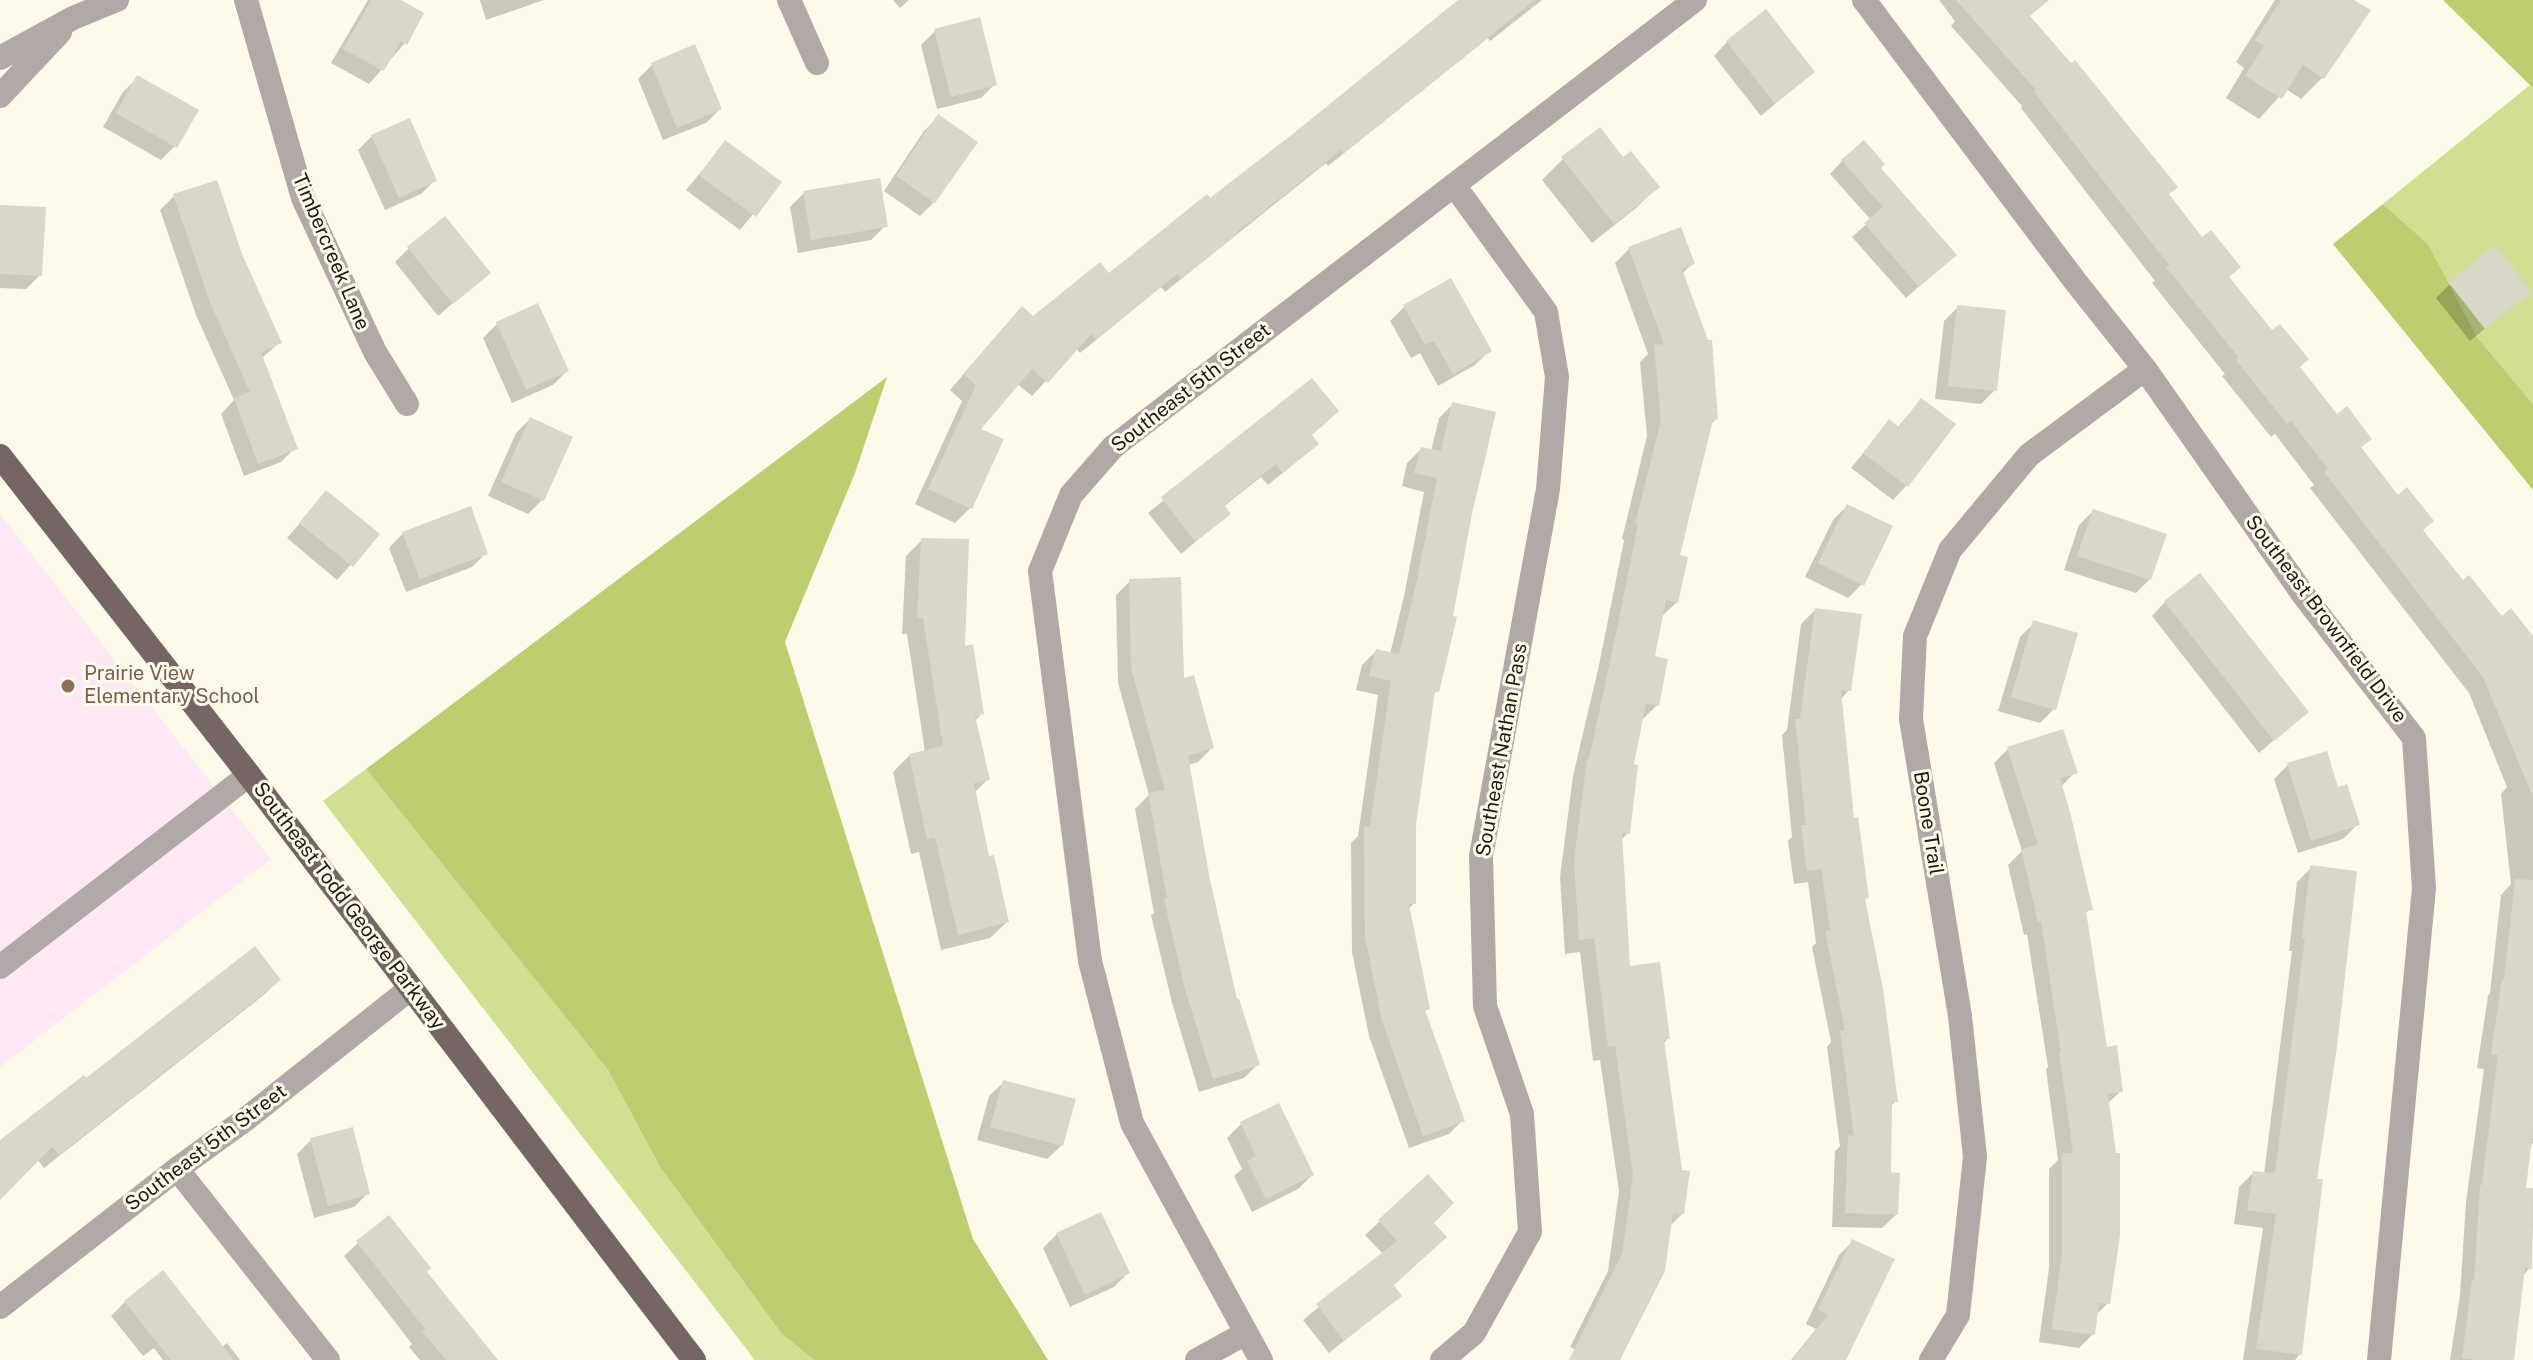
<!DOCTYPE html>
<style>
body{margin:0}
canvas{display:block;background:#fdfae9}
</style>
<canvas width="2533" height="1360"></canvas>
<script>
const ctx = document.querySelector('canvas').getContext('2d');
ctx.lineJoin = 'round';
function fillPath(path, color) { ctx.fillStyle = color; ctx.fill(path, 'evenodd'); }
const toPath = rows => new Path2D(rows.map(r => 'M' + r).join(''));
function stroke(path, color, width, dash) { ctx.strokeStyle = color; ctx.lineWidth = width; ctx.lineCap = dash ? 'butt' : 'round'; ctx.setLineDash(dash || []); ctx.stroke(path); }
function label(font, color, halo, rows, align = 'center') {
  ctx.font = font + ' "Public Sans",sans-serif'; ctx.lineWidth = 6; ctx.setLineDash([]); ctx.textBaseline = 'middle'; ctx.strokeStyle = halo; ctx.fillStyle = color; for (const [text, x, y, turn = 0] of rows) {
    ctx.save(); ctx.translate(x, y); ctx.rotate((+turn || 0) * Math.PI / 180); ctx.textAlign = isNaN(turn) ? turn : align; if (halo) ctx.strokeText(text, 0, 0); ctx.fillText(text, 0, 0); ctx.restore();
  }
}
fillPath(toPath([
 [0,514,271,859,0,1067]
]), '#ffe8f5');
fillPath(toPath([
 [2530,85,2533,87,2533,404,2477,337,2428,244,2383,204],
 [366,769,608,1070,660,1167,781,1333,814,1360,755,1360,323,801]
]), '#d0df92');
fillPath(toPath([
 [2443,0,2533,0,2533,87,2530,85],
 [2383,204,2428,244,2477,337,2533,404,2533,490,2333,244],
 [887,377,855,473,785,642,973,1239,1048,1360,814,1360,781,1333,660,1167,608,1070,366,769]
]), '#bdcd70');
fillPath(toPath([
 [368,0,397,0,405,43,369,84,331,63],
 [480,0,544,0,486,20],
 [893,0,909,0,900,8],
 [1467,0,1542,0,1490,41,1488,38,1328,166,1326,163,1165,292,1161,287,1080,353,1076,348,1032,396,1017,384,978,429,970,508,955,523,915,504,962,401,950,390,1007,324,1033,319,1108,276,1210,201],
 [1939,0,2032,0,2028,17,2337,416,2369,439,2360,448,2422,531,2463,582,2533,652,2533,1143,2529,1146,2524,1189,2533,1190,2533,1228,2530,1268,2523,1275,2512,1360,2450,1360,2460,1295,2466,1202,2484,1069,2477,1068,2488,996,2490,993,2501,895,2511,884,2501,794,2507,787,2469,693,2310,488,2314,485,2275,434,2271,437,2222,376,2225,374,2152,283,2155,281,2021,108,2022,106,1951,26,1955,21],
 [2275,0,2350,0,2322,78,2301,99,2286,89,2259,119,2226,98,2244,68,2236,62],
 [935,31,995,84,981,98,937,109,921,45],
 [1727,42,1812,72,1761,116,1714,56],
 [694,47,720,109,706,123,663,140,638,79,652,65],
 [137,78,175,146,161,160,103,127,123,92],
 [938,117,934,202,920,216,884,191,924,131],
 [372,136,435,180,421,194,385,210,358,150],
 [725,143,779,183,740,230,686,190],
 [1563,159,1623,160,1657,187,1636,208,1592,243,1542,180],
 [1842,161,1879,168,1941,267,1906,298,1852,237,1871,220,1830,174],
 [804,193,885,226,871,240,798,253,790,207],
 [174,196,241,255,280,342,262,358,295,448,281,462,244,476,221,414,234,400,196,315,160,210],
 [0,208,40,275,26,289,0,288],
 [409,248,484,276,438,316,395,262],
 [1630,248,1692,264,1682,274,1716,419,1710,425,1677,557,1677,602,1661,617,1653,658,1657,705,1642,720,1631,766,1628,833,1620,841,1628,968,1668,1038,1663,1044,1683,1213,1669,1227,1613,1360,1596,1360,1570,1347,1608,1271,1619,1191,1600,1060,1593,1061,1580,952,1565,954,1560,877,1573,776,1599,665,1624,540,1622,539,1647,436,1640,362,1648,354,1615,263],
 [2450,284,2529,292,2470,341,2436,298],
 [537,305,567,371,553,385,512,403,483,338,497,324],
 [1404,307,1489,351,1475,365,1438,386,1420,353,1411,358,1390,321],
 [1958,307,1995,390,1981,404,1935,399,1944,321],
 [1311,380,1310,436,1317,444,1268,485,1261,477,1223,507,1229,514,1181,554,1148,513],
 [1921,400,1953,425,1906,486,1893,500,1851,468,1889,422,1897,428],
 [1453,404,1470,514,1437,691,1432,696,1414,825,1414,903,1408,910,1428,1008,1424,1012,1463,1120,1449,1134,1409,1148,1369,1036,1352,952,1351,843,1358,836,1378,695,1356,690,1362,665,1376,651,1390,654,1404,596,1424,492,1402,486,1407,463,1421,449,1431,451,1439,418],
 [530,419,542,500,528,514,488,496,516,433],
 [326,493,377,535,337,580,287,538],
 [1847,506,1862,584,1848,598,1805,577,1833,520],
 [2093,511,2150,579,2136,593,2064,570,2079,525],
 [403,533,486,553,472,567,406,592,389,548],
 [922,540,963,648,982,713,975,721,988,779,974,793,988,859,1007,922,990,938,941,950,919,852,911,854,893,772,910,755,925,752,907,634,902,634,906,556],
 [1130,581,1182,681,1212,748,1198,762,1188,765,1209,880,1236,1002,1258,1064,1244,1078,1199,1092,1172,1003,1151,915,1154,913,1135,809,1149,795,1118,683,1116,595],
 [2165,602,2307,712,2259,753,2152,616],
 [1815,610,1849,690,1840,700,1853,820,1867,897,1864,901,1896,1101,1890,1107,1889,1174,1897,1214,1882,1228,1832,1227,1835,1151,1840,1146,1827,1047,1831,1042,1812,947,1816,943,1808,882,1794,884,1788,841,1792,837,1782,735,1787,730,1801,624],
 [2034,623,2054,709,2040,723,1998,711,2020,637],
 [2008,749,2075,772,2061,787,2090,909,2084,915,2105,1049,2121,1091,2107,1104,2114,1155,2108,1303,2095,1316,2093,1334,2079,1348,2039,1342,2049,1268,2049,1169,2058,1160,2046,1069,2048,1067,2027,934,2024,935,2008,865,2022,851,1994,763],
 [2288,765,2357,825,2343,839,2298,853,2274,779],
 [2311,868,2315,1180,2300,1354,2295,1360,2243,1360,2263,1228,2234,1224,2239,1187,2253,1173,2264,1174,2292,951,2289,951,2297,882],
 [279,980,265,994,44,1168,37,1159,0,1198,0,1143],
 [1004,1082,1062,1145,1047,1159,977,1140,989,1096],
 [1241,1124,1312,1175,1298,1189,1252,1212,1234,1176,1242,1169,1227,1138],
 [311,1140,368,1193,354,1207,314,1218,297,1154],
 [1428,1177,1432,1223,1392,1286,1399,1296,1329,1353,1303,1320,1383,1254,1365,1235],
 [1057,1234,1128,1273,1114,1287,1070,1307,1043,1248],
 [1853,1241,1844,1360,1791,1360,1816,1329,1806,1324,1839,1255],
 [358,1243,424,1272,494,1360,420,1360,409,1347,412,1344,344,1256],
 [125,1302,222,1347,227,1343,240,1360,163,1360,154,1348,143,1356,111,1316]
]), '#0003');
fillPath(toPath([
 [371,0,401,0,424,13,407,45,401,41,384,71,343,49],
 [1458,0,1535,0,1344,153,1341,150,1237,232,1238,234,1181,278,1177,274,1096,339,1091,334,1048,383,1032,369,981,429,1004,439,972,509,928,489,976,385,963,374,1022,306,1033,316,1100,262,1109,273,1207,194,1210,198,1294,133],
 [1956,0,2049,0,2030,16,2071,63,2075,60,2178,187,2169,194,2202,237,2211,230,2241,267,2229,277,2272,330,2280,324,2309,359,2300,367,2337,414,2347,406,2372,439,2361,447,2398,495,2407,487,2434,521,2423,530,2463,580,2469,575,2502,616,2511,608,2533,636,2533,797,2483,677,2324,472,2328,469,2291,421,2287,424,2236,360,2239,358,2166,267,2169,265,2034,92,2036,90],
 [2281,0,2354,0,2371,10,2324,79,2303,65,2282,99,2245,76,2264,46,2255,40],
 [1766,9,1815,72,1775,104,1726,41],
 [980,17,997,85,951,97,934,29],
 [695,44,722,109,677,128,651,63],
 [137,75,199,110,177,148,116,113],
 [938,114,978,142,935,203,896,176],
 [410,118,437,181,399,198,371,135],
 [1600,127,1623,157,1631,151,1660,187,1614,224,1561,157],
 [725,140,782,182,756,217,699,175],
 [1864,140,1885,164,1881,168,1957,255,1919,287,1864,223,1883,207,1841,160],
 [880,178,888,227,811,240,803,191],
 [217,180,242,254,282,343,261,352,298,449,258,464,234,398,250,392,209,300,173,194],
 [0,205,46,207,42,276,0,274],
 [445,216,491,273,453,304,407,247],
 [1681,227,1695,264,1682,269,1708,340,1712,340,1718,419,1713,420,1680,555,1688,557,1678,603,1666,600,1655,656,1668,659,1659,706,1646,703,1634,764,1638,765,1630,834,1622,833,1630,966,1660,962,1670,1039,1664,1040,1682,1170,1690,1171,1684,1214,1673,1213,1665,1271,1620,1360,1569,1360,1622,1254,1633,1175,1615,1046,1608,1047,1594,938,1579,940,1574,861,1587,759,1589,759,1613,648,1638,525,1635,524,1661,420,1654,345,1664,344,1628,247],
 [2495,245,2532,292,2485,329,2448,282],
 [1451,278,1492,351,1453,374,1434,341,1425,345,1403,305],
 [538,303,569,371,526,390,496,322],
 [1957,305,2006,310,1997,391,1948,386],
 [1312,378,1339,411,1312,435,1319,444,1283,473,1276,464,1224,505,1231,514,1195,542,1161,497],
 [1921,398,1956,424,1908,487,1863,453,1889,419,1899,427],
 [1452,402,1496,412,1472,514,1453,616,1457,617,1439,692,1435,691,1416,825,1416,904,1409,904,1430,1009,1425,1010,1465,1121,1423,1136,1382,1021,1365,937,1364,827,1370,827,1391,681,1369,676,1376,649,1399,654,1417,580,1437,478,1414,473,1421,447,1441,451],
 [530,417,573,437,544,501,501,482],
 [326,490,380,534,353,567,299,523],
 [1847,504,1893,526,1864,586,1818,563],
 [471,506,488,554,420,579,402,532],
 [2093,509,2167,534,2151,580,2077,556],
 [921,538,969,539,965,646,973,644,984,714,975,716,990,780,974,783,989,856,994,855,1009,922,958,935,935,837,927,839,909,754,943,746,923,618,917,618],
 [2200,573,2309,712,2274,741,2164,601],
 [1181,577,1184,678,1194,675,1214,748,1188,756,1210,880,1237,999,1239,999,1260,1065,1213,1079,1185,989,1164,899,1167,898,1148,793,1165,790,1131,668,1129,579],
 [1815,608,1862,614,1851,691,1841,690,1854,818,1858,817,1869,898,1865,899,1883,989,1898,1102,1892,1102,1891,1172,1900,1173,1898,1215,1845,1213,1848,1135,1854,1136,1840,1031,1845,1030,1825,931,1830,930,1821,869,1807,871,1801,825,1806,825,1795,719,1800,719],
 [2033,620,2078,633,2056,710,2011,697],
 [2063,729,2078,773,2060,778,2070,812,2093,910,2086,911,2107,1047,2117,1045,2123,1092,2108,1094,2116,1153,2120,1153,2120,1235,2110,1304,2099,1303,2095,1335,2052,1329,2062,1253,2062,1153,2073,1153,2059,1053,2061,1053,2041,921,2038,922,2021,849,2038,845,2007,747],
 [2327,751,2338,787,2347,784,2360,825,2311,841,2287,763],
 [2310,865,2357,871,2337,1047,2317,1179,2323,1179,2302,1355,2256,1349,2276,1214,2247,1210,2253,1171,2275,1173,2305,938,2302,938],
 [2515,879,2533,880,2533,1131,2526,1188,2533,1188,2532,1269,2525,1268,2514,1360,2477,1360,2462,1358,2472,1280,2474,1281,2480,1185,2482,1185,2498,1055,2491,1054,2502,979,2504,979],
 [255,946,281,980,59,1155,52,1147,0,1200,0,1140,84,1075,86,1078],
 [1003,1080,1076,1099,1063,1146,990,1127],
 [1279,1103,1314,1175,1266,1199,1247,1161,1256,1156,1240,1122],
 [353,1127,370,1194,328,1206,310,1138],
 [1428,1174,1454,1203,1434,1223,1447,1237,1394,1285,1402,1296,1344,1341,1316,1304,1397,1241,1378,1220],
 [1101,1212,1130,1273,1085,1295,1056,1233],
 [389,1215,431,1268,427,1272,498,1360,446,1360,422,1331,425,1329,356,1241],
 [1852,1239,1895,1259,1846,1360,1792,1360,1828,1315,1818,1310],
 [163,1270,234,1360,171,1360,124,1301]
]), '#dad7c6');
stroke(toPath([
 [246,0,303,198,375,352,407,404],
 [789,0,817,63],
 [1864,0,2075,281,2145,369,2305,597,2414,738,2424,888,2379,1360],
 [0,58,73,18,117,0],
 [0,96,60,32],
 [0,967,249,775],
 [177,1169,328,1360],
 [0,1307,177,1169,246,1119,411,988],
 [1197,1360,1246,1333],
 [1261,1360,1132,1123,1090,961,1040,571,1071,495,1113,447,1695,0],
 [1442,1360,1474,1333,1530,1232,1522,1114,1485,1006,1481,856,1548,489,1557,377,1546,312,1454,185],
 [1931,1360,1958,1315,1975,1157,1960,1016,1911,719,1915,636,1950,550,2029,455,2145,369]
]), '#b1a8a8', 24);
stroke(toPath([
 [0,456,249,775,694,1360]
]), '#756565', 24);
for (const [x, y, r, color] of [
 [68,686,8,"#8d6e63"]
]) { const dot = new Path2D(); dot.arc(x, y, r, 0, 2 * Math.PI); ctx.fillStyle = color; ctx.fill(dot); stroke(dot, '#fdfae9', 3); }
label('20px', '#1b1a14', '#fdfae9', [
 ["Timbercreek Lane",331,252,67],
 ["Southeast 5th Street",1191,388,-38],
 ["Southeast Brownfield Drive",2326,619,53],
 ["Southeast Nathan Pass",1502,750,-80],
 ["Boone Trail",1928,823,81],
 ["Southeast Todd George Parkway",349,906,53],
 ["Southeast 5th Street",206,1148,-37]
]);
label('20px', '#785e54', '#fdfae9', [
 ["Prairie View",84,674],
 ["Elementary School",84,697]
], 'left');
</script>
